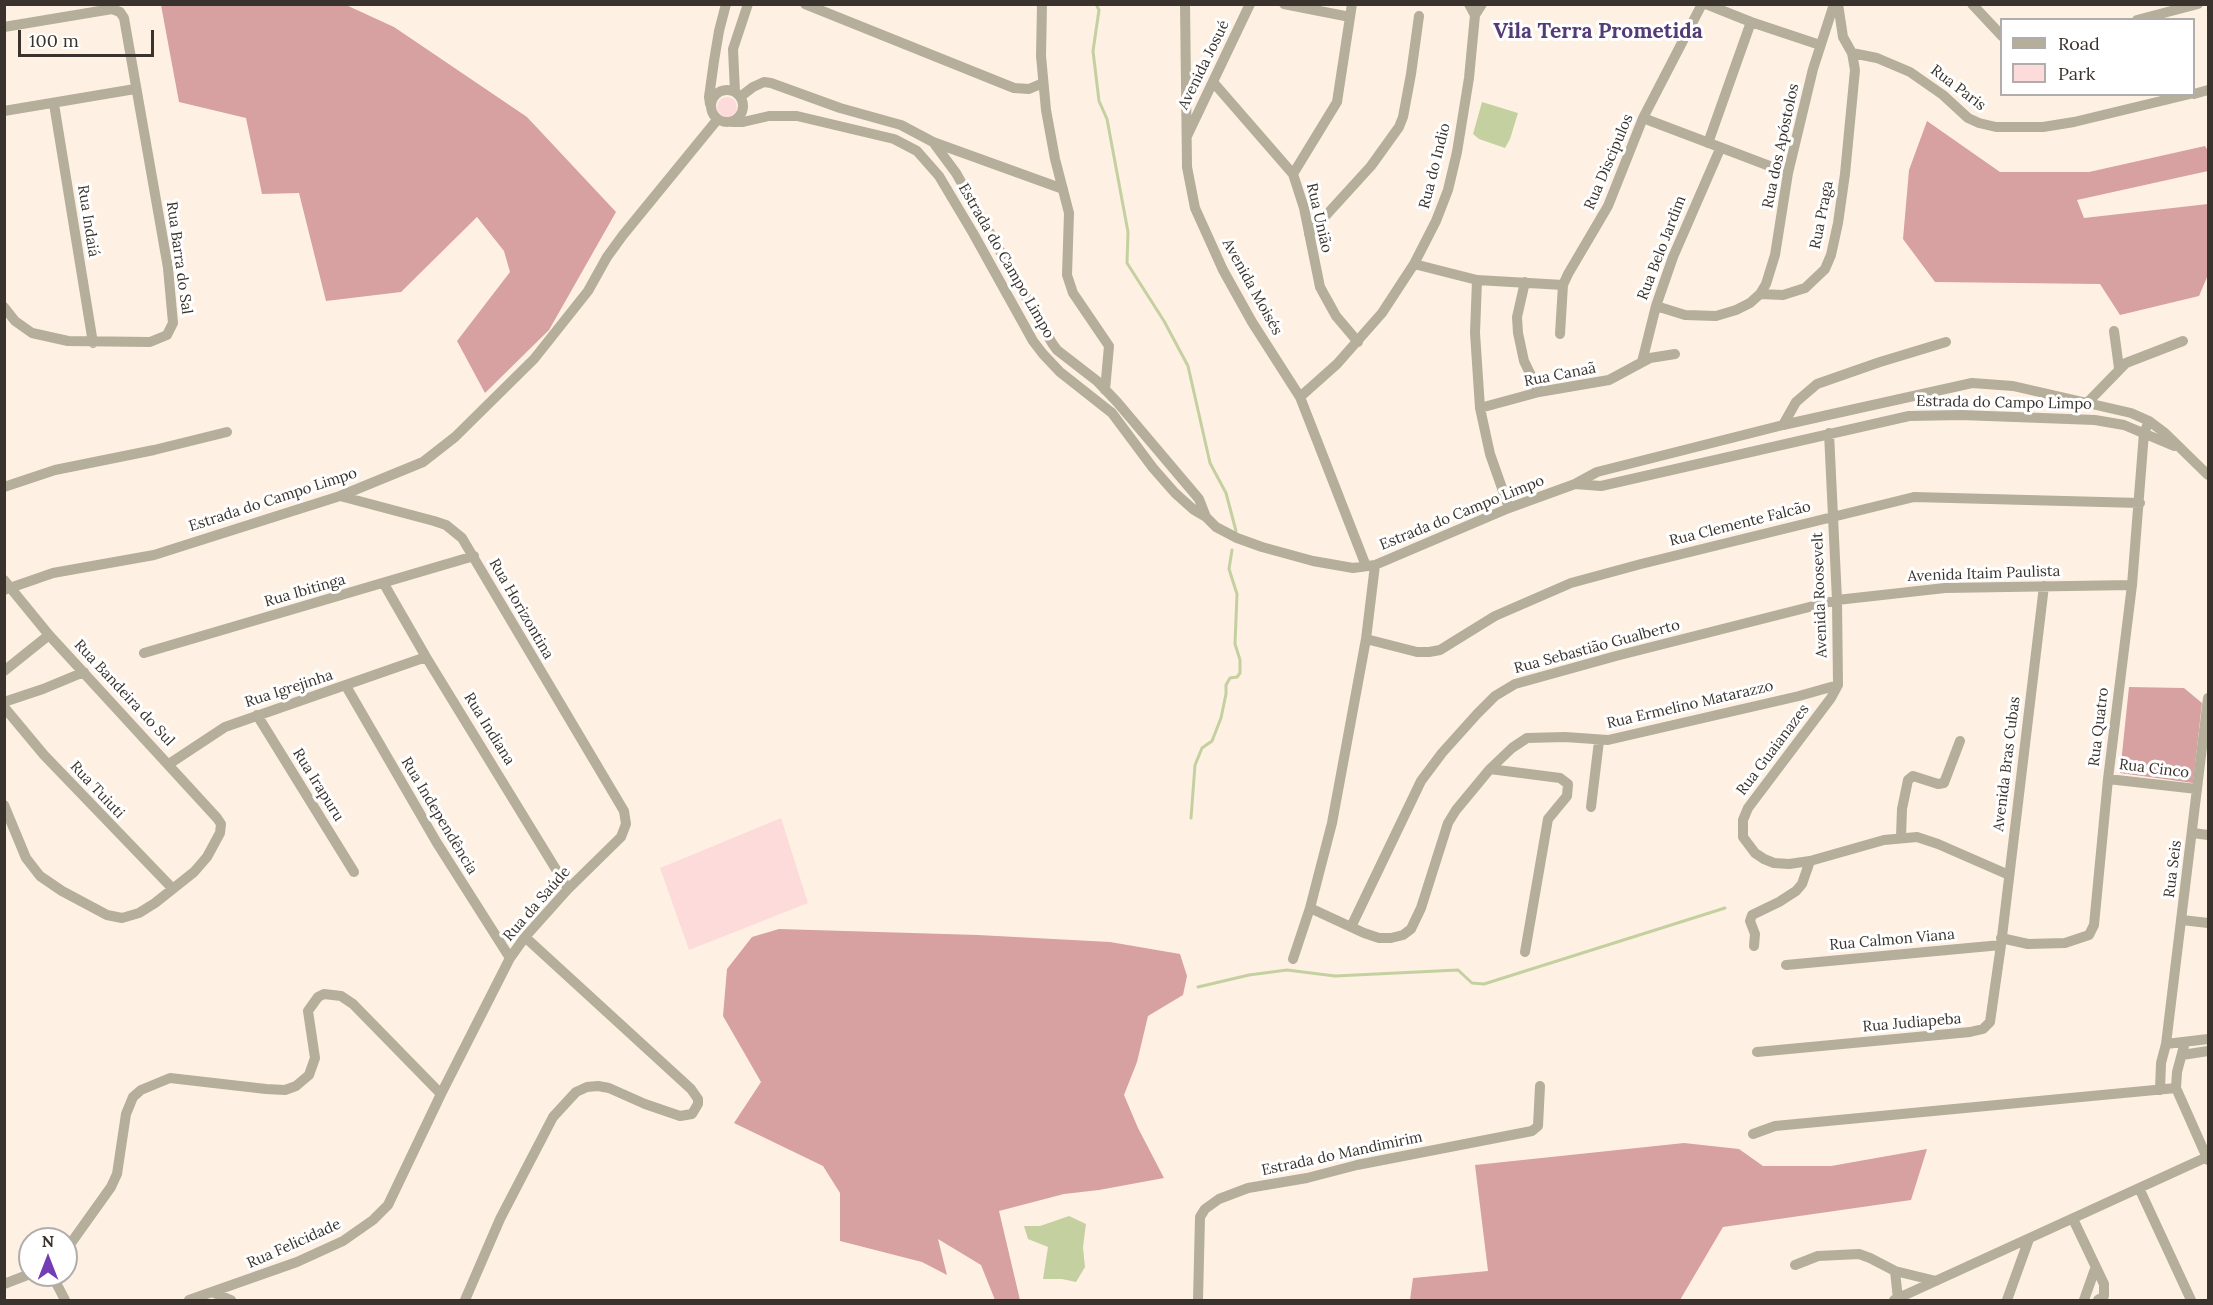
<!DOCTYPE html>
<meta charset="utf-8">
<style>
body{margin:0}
#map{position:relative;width:2213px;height:1305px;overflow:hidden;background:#fef1e3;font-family:Lora,serif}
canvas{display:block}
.frame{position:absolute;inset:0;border:6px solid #3a332d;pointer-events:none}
.legend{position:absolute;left:2000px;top:18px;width:195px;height:78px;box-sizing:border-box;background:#fff;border:2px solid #b0adab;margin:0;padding:8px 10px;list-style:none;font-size:18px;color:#3a332d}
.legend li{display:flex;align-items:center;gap:12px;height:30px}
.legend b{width:30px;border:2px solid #b0adab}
.north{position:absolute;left:18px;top:1227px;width:60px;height:60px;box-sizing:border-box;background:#fff;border:2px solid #b0adab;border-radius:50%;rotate:0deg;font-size:16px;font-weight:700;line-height:24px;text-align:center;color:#3a332d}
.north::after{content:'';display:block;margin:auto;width:21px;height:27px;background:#733eb5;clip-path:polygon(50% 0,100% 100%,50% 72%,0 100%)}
.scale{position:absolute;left:18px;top:30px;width:136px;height:27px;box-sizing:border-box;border:3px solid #3a332d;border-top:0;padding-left:8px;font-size:18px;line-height:21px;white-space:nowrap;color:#3a332d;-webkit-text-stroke:4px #fff;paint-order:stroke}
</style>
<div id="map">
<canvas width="2213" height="1305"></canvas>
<div class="frame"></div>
<ul class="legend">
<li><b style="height:8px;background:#b4ae9a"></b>Road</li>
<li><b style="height:16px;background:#fddbdb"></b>Park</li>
</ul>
<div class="north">N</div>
<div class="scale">100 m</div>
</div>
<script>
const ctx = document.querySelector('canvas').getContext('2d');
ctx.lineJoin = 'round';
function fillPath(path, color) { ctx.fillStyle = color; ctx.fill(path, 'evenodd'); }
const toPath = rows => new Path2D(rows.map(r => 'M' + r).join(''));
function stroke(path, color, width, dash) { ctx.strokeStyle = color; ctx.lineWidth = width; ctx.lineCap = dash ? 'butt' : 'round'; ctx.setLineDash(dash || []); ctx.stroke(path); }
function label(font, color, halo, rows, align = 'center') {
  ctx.font = font + ' Lora,serif'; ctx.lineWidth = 6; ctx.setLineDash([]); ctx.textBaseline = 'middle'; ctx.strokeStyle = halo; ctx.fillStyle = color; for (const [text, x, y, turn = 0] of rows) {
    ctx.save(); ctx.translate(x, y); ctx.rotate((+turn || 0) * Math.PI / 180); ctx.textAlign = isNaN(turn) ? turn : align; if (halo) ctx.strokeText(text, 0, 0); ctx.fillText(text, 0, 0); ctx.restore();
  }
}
fillPath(toPath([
 '717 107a10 10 0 1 1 20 0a10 10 0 1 1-20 0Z',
 [781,818,808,903,689,950,660,868]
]), '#fddbdb');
fillPath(toPath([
 [161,5,346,5,394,27,527,117,616,212,549,330,485,393,457,341,510,272,504,251,477,217,401,292,326,301,299,193,262,194,246,118,179,102],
 [1927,121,2000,172,2089,172,2205,146,2208,151,2208,171,2077,200,2084,218,2208,204,2208,275,2199,296,2120,315,2100,284,1935,282,1903,239,1909,170],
 [2129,687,2184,688,2202,703,2193,783,2120,773],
 [779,929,978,935,1110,942,1180,954,1187,976,1183,995,1148,1016,1137,1062,1124,1095,1138,1128,1164,1178,1099,1190,1064,1194,999,1211,1020,1300,995,1300,981,1265,938,1239,947,1275,922,1262,840,1241,840,1193,823,1166,734,1123,761,1082,723,1016,727,969,752,937],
 [1684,1143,1739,1149,1763,1166,1831,1166,1927,1149,1911,1200,1723,1227,1680,1300,1410,1300,1413,1278,1488,1271,1475,1165]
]), '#d7a0a1');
fillPath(toPath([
 [1482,102,1518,113,1510,139,1505,148,1479,139,1473,134],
 [1069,1216,1086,1224,1083,1247,1085,1267,1076,1282,1062,1279,1043,1279,1048,1247,1028,1239,1024,1226,1040,1226]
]), '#c4d0a0');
stroke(toPath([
 [1096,4,1099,10,1093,51,1099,101,1107,119,1128,232,1127,263,1164,321,1188,366,1210,463,1226,493,1236,531],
 [1191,818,1195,765,1202,748,1212,741,1221,718,1226,694,1226,685,1230,678,1237,677,1240,673,1240,660,1235,644,1237,594,1229,569,1232,550],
 [1198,987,1249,975,1287,970,1335,976,1458,970,1472,983,1484,984,1725,908]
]), '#c4d0a0', 3);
stroke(toPath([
 [805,4,1014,88,1029,89,1043,83],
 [1042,4,1041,56,1046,110,1055,159,1069,213,1067,275,1073,293,1109,346,1105,390],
 [1185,4,1187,167,1195,208,1223,270,1252,322,1300,397,1366,566],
 [1284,4,1350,17],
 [1469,4,1475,15],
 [1706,4,1751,22,1820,45],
 [1972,4,2002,36],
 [2137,20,2198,4],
 [4,27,112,9,120,12,124,18,168,268,173,323,167,335,150,342,68,341,32,333,15,321,4,307],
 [1852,53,1877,58,1910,72,1943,95,1968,118,1979,123,1996,127,2043,127,2074,122,2190,94],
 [1213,82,1293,174,1304,208,1320,287,1336,316,1358,342],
 '711 106a16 16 0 1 1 32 0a16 16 0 1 1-32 0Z',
 [735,92,733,49,748,4],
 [2194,94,2208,90],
 [740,97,753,87,764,82,771,83,840,108,901,125,933,142,956,173,1052,343,1057,350,1097,381,1117,402,1199,499,1206,517],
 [54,104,93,343],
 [710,104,709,97,714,61,719,31,726,4],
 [4,111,135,89],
 [1643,118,1788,173],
 [732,122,743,122,769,116,797,116,894,139,917,151,939,176,973,233,1033,341,1043,354,1060,372,1112,413,1153,468,1175,493,1194,510,1206,517,1216,527,1237,538,1262,547,1313,561,1353,568,1375,565,1509,508,1575,484,1597,472,1783,425,1972,383,2013,386,2131,413,2149,421,2165,433,2208,475],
 [1187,136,1250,4],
 [933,142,1063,189],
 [1708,143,1751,22],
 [1293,174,1337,102,1352,4],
 [1309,234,1371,166,1399,127,1403,117,1411,74,1419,16],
 [1414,264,1477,280,1563,285],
 [1477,280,1475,333,1480,408,1490,454,1509,508],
 [1525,282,1517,317,1518,333,1524,361,1539,392],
 [1760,294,1783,295,1805,288,1825,269,1831,255,1838,223,1845,174,1855,70,1852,53,1843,37,1838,4],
 [1656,306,1685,315,1716,316,1736,310,1750,303,1760,294,1766,284,1775,255,1788,173,1813,69,1834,4],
 [2114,331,2119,368],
 [1560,334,1563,285,1568,274,1608,206,1643,118,1702,4],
 [1642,362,1656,306,1673,257,1720,149],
 [1300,397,1337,364,1382,313,1414,264,1436,221,1448,190,1457,152,1469,78,1475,15,1482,4],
 [2088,402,2126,363,2183,341],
 [1480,408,1539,392,1609,380,1650,358,1675,354],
 [1783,425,1796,402,1817,384,1880,362,1946,342],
 [1829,433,1837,600,1838,685,1831,698,1748,808,1743,820,1743,837,1755,853,1764,859,1774,863,1789,864,1810,861,1884,840,1917,837,1938,844,2009,875],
 [1575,484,1601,486,1909,416,1961,415,2095,420,2124,425,2174,446],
 [4,487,55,470,154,450,227,432],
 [4,580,49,635,217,818,221,824,220,833,207,857,194,872,155,903,139,913,122,918,107,915,62,891,40,876,26,858,4,805],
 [384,584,426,657,568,889],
 [4,590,53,573,154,555,340,496,423,462,455,437,534,359,588,291,607,257,623,235,717,120],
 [1366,639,1417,652,1429,652,1440,650,1495,616,1571,583,1641,564,1914,497,2140,503],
 [144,653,474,556],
 [4,671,49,635],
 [346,686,437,843,510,958],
 [4,702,43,689,84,672],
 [4,707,44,755,173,889],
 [257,715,354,872],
 [169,764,225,727,426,657],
 [1490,769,1560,778,1568,784,1567,796,1548,819,1525,952],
 [2108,779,2197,789],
 [1591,807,1599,741],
 [2193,833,2208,835],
 [1901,837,1902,809,1908,780,1913,776,1938,784,1944,783,1960,741],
 [1310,908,1364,933,1379,938,1391,938,1403,935,1411,929,1421,908,1448,823,1456,810,1490,769,1512,748,1527,738,1565,737,1608,740,1799,696,1838,685],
 [2182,920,2208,923],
 [1351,927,1421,781,1442,753,1477,714,1495,696,1515,684,1616,656,1837,600,1945,588,2132,585],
 [2001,938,2028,944,2065,943,2089,935,2094,925,2108,779,2132,585,2144,433,2147,426],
 [1754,946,1755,934,1750,921,1752,915,1779,902,1796,891,1802,884,1810,861],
 [1293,959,1310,908,1332,823,1366,639,1375,565],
 [1786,965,2001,945],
 [2185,1042,2177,1072,2176,1088,2208,1160],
 [2166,1044,2208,1039],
 [1757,1052,1970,1032,1983,1029,1990,1022,2001,945,2044,586],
 [2182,1055,2208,1051],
 [2160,1090,2161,1063,2166,1044,2208,698],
 [1753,1134,1775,1126,2176,1088],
 [2139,1188,2191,1300],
 [2073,1219,2104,1284,2104,1296,2098,1300],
 [66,1250,111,1187,117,1174,126,1114,133,1097,141,1090,170,1078,266,1089,285,1090,296,1086,309,1075,315,1058,308,1011,318,997,324,994,341,996,353,1004,441,1094],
 [1795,1265,1818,1256,1859,1254,1870,1258,1895,1271,1936,1281],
 [1895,1271,1898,1299],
 [52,1275,65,1300],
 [4,1284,30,1274],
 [214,1293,231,1300],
 [189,1300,297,1262,343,1241,373,1220,388,1205,441,1094,510,958,525,937,568,889,621,837,626,824,624,811,462,538,446,525,434,521,340,496],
 [465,1300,500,1219,553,1117,576,1092,587,1087,598,1086,609,1088,645,1104,680,1116,692,1114,698,1104,698,1099,691,1089,525,937],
 [1198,1300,1200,1217,1205,1209,1219,1199,1248,1188,1307,1178,1357,1165,1532,1131,1538,1126,1540,1086],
 [1894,1300,2207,1157],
 [2007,1300,2029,1239],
 [2084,1300,2095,1269]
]), '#b4ae9a', 10);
label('15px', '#3a332d', '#fff', [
 ["Avenida Josué",1204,65,-64],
 ["Rua Paris",1958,88,37],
 ["Rua dos Apóstolos",1781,146,-78],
 ["Rua Discipulos",1609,162,-67],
 ["Rua do Indio",1435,166,-76],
 ["Rua Praga",1822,215,-79],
 ["Rua União",1319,218,77],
 ["Rua Indaiá",88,221,81],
 ["Rua Belo Jardim",1662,248,-69],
 ["Rua Barra do Sal",179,258,82],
 ["Estrada do Campo Limpo",1006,261,60],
 ["Avenida Moisés",1252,287,61],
 ["Rua Canaã",1560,375,-11],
 ["Estrada do Campo Limpo",2004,403,1],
 ["Estrada do Campo Limpo",273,500,-18],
 ["Estrada do Campo Limpo",1462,513,-22],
 ["Rua Clemente Falcão",1740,524,-14],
 ["Avenida Itaim Paulista",1984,574,-2],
 ["Rua Ibitinga",305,591,-16],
 ["Avenida Roosevelt",1820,595,-92],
 ["Rua Horizontina",521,609,60],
 ["Rua Sebastião Gualberto",1597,647,-15],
 ["Rua Igrejinha",289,689,-18],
 ["Rua Bandeira do Sul",124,693,47],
 ["Rua Ermelino Matarazzo",1690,705,-13],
 ["Rua Quatro",2099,727,-83],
 ["Rua Indiana",489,729,58],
 ["Rua Guaianazes",1773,750,-53],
 ["Avenida Bras Cubas",2007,764,-83],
 ["Rua Cinco",2154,769,7],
 ["Rua Irapuru",318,785,58],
 ["Rua Tuiuti",97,790,47],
 ["Rua Independência",439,816,59],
 ["Rua Seis",2173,869,-83],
 ["Rua da Saúde",537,904,-49],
 ["Rua Calmon Viana",1892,940,-5],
 ["Rua Judiapeba",1912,1023,-5],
 ["Estrada do Mandimirim",1342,1154,-12],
 ["Rua Felicidade",294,1244,-24]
]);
label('bold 21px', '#533b77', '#fff', [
 ["Vila Terra Prometida",1598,32]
]);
</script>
